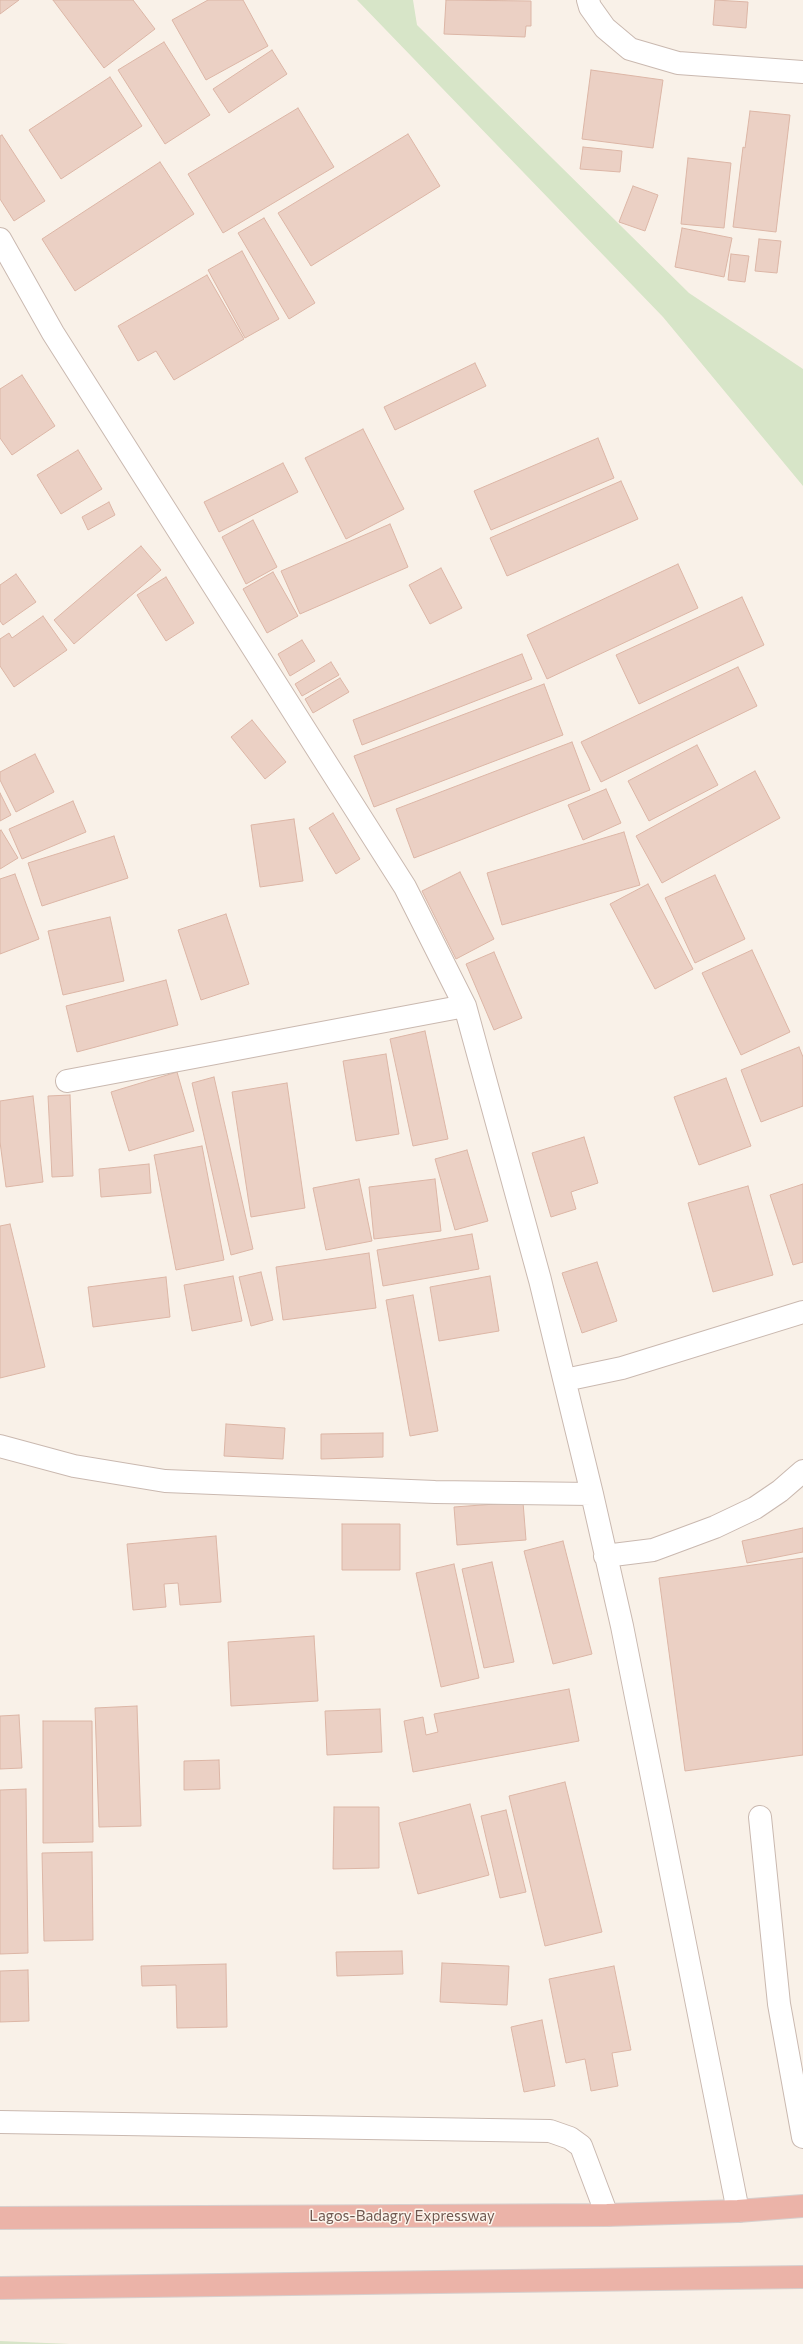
<!DOCTYPE html>
<style>
body{margin:0}
canvas{display:block;background:#f9f1e8}
</style>
<canvas width="803" height="2344"></canvas>
<script>
const ctx = document.querySelector('canvas').getContext('2d');
ctx.lineJoin = 'round';
function fillPath(path, color) { ctx.fillStyle = color; ctx.fill(path, 'evenodd'); }
const toPath = rows => new Path2D(rows.map(r => 'M' + r).join(''));
function stroke(path, color, width, dash) { ctx.strokeStyle = color; ctx.lineWidth = width; ctx.lineCap = dash ? 'butt' : 'round'; ctx.setLineDash(dash || []); ctx.stroke(path); }
function label(font, color, halo, rows, align = 'center') {
  ctx.font = font + ' Commissioner,sans-serif'; ctx.lineWidth = 3; ctx.setLineDash([]); ctx.textBaseline = 'middle'; ctx.strokeStyle = halo; ctx.fillStyle = color; for (const [text, x, y, turn = 0] of rows) {
    ctx.save(); ctx.translate(x, y); ctx.rotate((+turn || 0) * Math.PI / 180); ctx.textAlign = isNaN(turn) ? turn : align; if (halo) ctx.strokeText(text, 0, 0); ctx.fillText(text, 0, 0); ctx.restore();
  }
}
fillPath(toPath([
 [357,0,413,0,417,25,689,293,803,369,803,486,663,317],
 [0,2341,70,2344,0,2344]
]), '#d7e5c8');
const building = toPath([
 [0,0,19,0,0,14,0,0],
 [53,0,133,0,155,29,104,68,53,0],
 [208,0,243,0,268,46,206,80,172,20,208,0],
 [446,0,531,1,531,26,526,26,525,37,444,34,446,0],
 [715,0,748,2,746,28,713,25,715,0],
 [164,42,210,115,165,144,118,70,164,42],
 [272,50,287,74,229,113,213,89,272,50],
 [591,70,663,80,653,148,582,139,591,70],
 [110,77,142,126,61,179,29,130,110,77],
 [298,108,334,167,223,233,188,174,298,108],
 [750,111,790,115,776,232,733,227,743,147,745,148,750,111],
 [408,134,440,186,311,266,278,213,408,134],
 [2,135,45,201,14,221,0,199,0,136,2,135],
 [583,147,622,151,620,172,580,169,583,147],
 [688,158,731,163,724,228,681,224,688,158],
 [160,162,194,214,75,291,42,239,160,162],
 [633,186,658,195,645,231,619,222,633,186],
 [264,218,315,303,289,319,238,233,264,218],
 [682,228,732,238,724,277,675,267,682,228],
 [759,239,781,241,777,273,755,271,759,239],
 [242,251,279,319,245,338,208,270,242,251],
 [731,254,749,256,745,282,728,280,731,254],
 [207,275,244,339,174,380,156,351,138,361,118,326,207,275],
 [475,363,486,386,395,430,384,407,475,363],
 [22,375,55,426,12,455,0,438,0,389,22,375],
 [363,429,404,509,346,539,305,458,363,429],
 [598,438,614,478,491,530,474,491,598,438],
 [78,450,102,489,61,514,37,475,78,450],
 [283,463,298,492,219,532,204,502,283,463],
 [621,481,638,519,507,576,490,538,621,481],
 [109,502,115,515,88,530,82,517,109,502],
 [253,520,277,567,246,584,222,537,253,520],
 [390,524,408,567,300,614,281,571,390,524],
 [141,546,161,570,74,644,54,620,141,546],
 [678,564,698,608,547,679,527,635,678,564],
 [441,568,462,608,430,624,409,585,441,568],
 [273,572,298,616,267,633,243,589,273,572],
 [16,574,36,602,3,625,0,621,0,585,16,574],
 [166,577,194,623,166,641,137,595,166,577],
 [742,597,764,645,639,704,616,655,742,597],
 [43,616,67,650,14,687,0,666,0,639,9,633,12,638,43,616],
 [302,640,315,661,290,676,278,654,302,640],
 [522,654,532,679,362,745,353,720,522,654],
 [331,662,339,675,302,696,295,684,331,662],
 [738,667,757,706,601,782,581,742,738,667],
 [340,678,349,692,313,713,305,699,340,678],
 [544,684,563,735,374,807,354,756,544,684],
 [252,720,286,762,265,779,231,737,252,720],
 [572,742,590,790,414,858,396,809,572,742],
 [697,745,718,785,649,821,628,781,697,745],
 [35,754,54,792,16,812,0,780,0,772,35,754],
 [755,771,780,818,662,883,636,836,755,771],
 [606,789,621,823,583,840,568,805,606,789],
 [0,793,11,815,0,821,0,793],
 [73,801,86,832,22,859,9,829,73,801],
 [333,813,360,859,336,874,309,828,333,813],
 [294,819,303,881,260,887,251,825,294,819],
 [1,830,18,858,0,869,0,831,1,830],
 [624,832,640,885,502,925,487,873,624,832],
 [114,836,128,878,42,906,28,863,114,836],
 [460,872,494,939,456,959,422,891,460,872],
 [15,874,39,939,0,954,0,879,15,874],
 [715,875,745,939,695,963,665,898,715,875],
 [648,884,693,969,655,989,610,904,648,884],
 [226,914,249,984,201,1000,178,930,226,914],
 [110,917,124,981,63,995,48,931,110,917],
 [752,950,790,1032,741,1055,702,973,752,950],
 [494,952,522,1018,494,1030,466,964,494,952],
 [166,980,178,1025,77,1052,66,1006,166,980],
 [425,1031,448,1139,413,1146,390,1039,425,1031],
 [799,1047,803,1057,803,1106,761,1122,741,1070,799,1047],
 [386,1054,399,1134,356,1141,343,1061,386,1054],
 [177,1072,194,1131,129,1151,111,1092,177,1072],
 [214,1077,253,1249,231,1255,192,1083,214,1077],
 [726,1078,751,1146,699,1165,674,1097,726,1078],
 [287,1083,305,1208,251,1217,232,1092,287,1083],
 [70,1095,73,1176,52,1177,48,1096,70,1095],
 [33,1096,43,1182,6,1187,0,1142,0,1101,33,1096],
 [584,1137,598,1183,571,1192,576,1209,551,1217,532,1153,584,1137],
 [202,1146,224,1260,176,1270,154,1155,202,1146],
 [467,1150,488,1221,455,1230,435,1159,467,1150],
 [149,1164,151,1193,101,1197,99,1169,149,1164],
 [359,1179,372,1241,326,1250,313,1188,359,1179],
 [435,1179,441,1231,374,1239,369,1187,435,1179],
 [803,1184,803,1262,793,1265,770,1195,803,1184],
 [748,1186,773,1275,713,1292,688,1203,748,1186],
 [10,1224,45,1367,0,1378,0,1226,10,1224],
 [472,1234,479,1269,383,1286,377,1250,472,1234],
 [369,1253,376,1308,283,1320,276,1267,369,1253],
 [597,1262,617,1321,582,1333,562,1273,597,1262],
 [261,1272,273,1320,251,1326,239,1277,261,1272],
 [233,1276,242,1321,192,1331,184,1285,233,1276],
 [490,1276,499,1331,439,1341,430,1287,490,1276],
 [166,1277,170,1317,93,1327,88,1287,166,1277],
 [413,1295,438,1431,410,1436,386,1300,413,1295],
 [226,1424,285,1428,283,1459,224,1456,226,1424],
 [383,1433,383,1457,321,1459,321,1434,383,1433],
 [523,1502,526,1540,457,1545,454,1507,523,1502],
 [342,1524,400,1524,400,1570,342,1570,342,1524],
 [803,1528,803,1552,747,1563,742,1541,803,1528],
 [216,1536,221,1602,180,1605,178,1583,164,1584,166,1607,133,1610,127,1544,216,1536],
 [563,1541,592,1654,553,1664,524,1551,563,1541],
 [803,1558,803,1755,685,1771,659,1578,803,1558],
 [492,1562,514,1662,484,1668,462,1569,492,1562],
 [454,1564,479,1678,441,1687,416,1573,454,1564],
 [314,1636,318,1701,231,1706,228,1642,314,1636],
 [569,1689,579,1741,413,1772,404,1721,423,1717,426,1735,438,1732,434,1714,569,1689],
 [137,1706,141,1826,99,1827,95,1708,137,1706],
 [380,1709,382,1752,327,1755,325,1711,380,1709],
 [19,1715,22,1768,0,1769,0,1716,19,1715],
 [43,1721,92,1721,93,1842,43,1843,43,1721],
 [219,1760,220,1789,184,1790,184,1761,219,1760],
 [565,1782,602,1932,545,1946,509,1796,565,1782],
 [26,1789,28,1953,0,1954,0,1790,26,1789],
 [470,1804,489,1875,418,1894,399,1823,470,1804],
 [334,1807,379,1807,379,1868,333,1869,334,1807],
 [506,1810,526,1892,500,1898,481,1816,506,1810],
 [92,1852,93,1940,44,1941,42,1853,92,1852],
 [402,1951,403,1974,337,1976,336,1952,402,1951],
 [442,1963,509,1966,507,2005,440,2002,442,1963],
 [226,1964,227,2027,177,2028,176,1985,142,1986,141,1966,226,1964],
 [614,1966,631,2050,612,2053,618,2086,591,2091,585,2059,566,2063,549,1979,614,1966],
 [28,1970,29,2021,0,2022,0,1971,28,1970],
 [542,2020,555,2086,524,2092,511,2027,542,2020]
]);
fillPath(building, '#ebd0c4');
stroke(building, '#dcb6a6', 1);
const minor = toPath([
 [588,0,590,7,605,28,630,49,678,63,803,72],
 [0,239,53,333,405,887,465,1006,540,1280,592,1494,622,1626,738,2211],
 [67,1081,465,1006],
 [565,1380,622,1368,803,1312],
 [0,1446,74,1466,165,1481,435,1492,592,1494],
 [605,1556,653,1550,715,1527,755,1508,780,1491,803,1471],
 [760,1817,779,2004,803,2137],
 [0,2122,550,2131,570,2138,581,2146,607,2215]
]);
const highway = toPath([
 [0,2218,607,2215,738,2211,803,2206],
 [0,2288,803,2277]
]);
stroke(minor, '#cab9b0', 24);
stroke(highway, '#d7d0ce', 24);
stroke(minor, '#fff', 22);
stroke(highway, '#ebb3a8', 22);
label('15px', '#705850', '#fdf6ee', [
 ["Lagos-Badagry Expressway",402,2216]
]);
</script>
